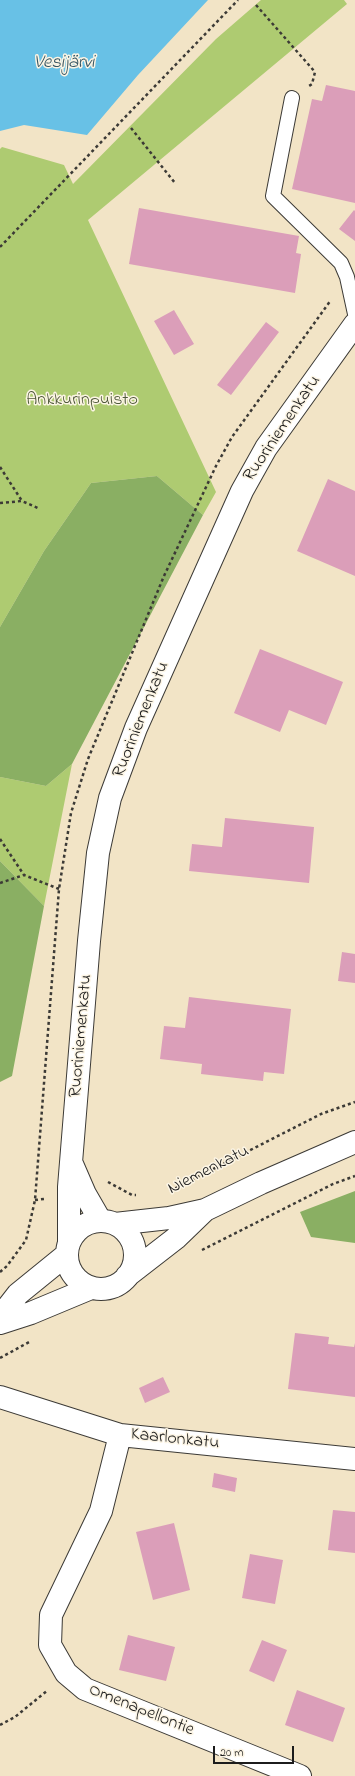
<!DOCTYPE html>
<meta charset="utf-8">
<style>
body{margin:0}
#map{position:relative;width:355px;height:1776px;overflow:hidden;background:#f2e4c6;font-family:"Indie Flower",sans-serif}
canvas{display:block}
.scale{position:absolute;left:213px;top:1746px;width:81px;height:18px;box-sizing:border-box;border:2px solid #1c1c1c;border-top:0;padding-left:5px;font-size:12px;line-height:14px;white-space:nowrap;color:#1c1c1c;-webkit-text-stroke:3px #fcf5e5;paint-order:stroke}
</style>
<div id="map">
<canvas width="355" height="1776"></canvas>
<div class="scale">20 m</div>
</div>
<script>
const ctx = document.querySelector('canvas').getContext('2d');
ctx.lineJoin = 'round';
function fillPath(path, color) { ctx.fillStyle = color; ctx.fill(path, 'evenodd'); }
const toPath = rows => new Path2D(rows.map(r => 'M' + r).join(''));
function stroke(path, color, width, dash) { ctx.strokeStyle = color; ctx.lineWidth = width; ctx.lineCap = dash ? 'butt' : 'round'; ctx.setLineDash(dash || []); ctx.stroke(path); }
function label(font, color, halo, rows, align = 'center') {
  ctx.font = font + ' "Indie Flower",sans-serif'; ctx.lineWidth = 3; ctx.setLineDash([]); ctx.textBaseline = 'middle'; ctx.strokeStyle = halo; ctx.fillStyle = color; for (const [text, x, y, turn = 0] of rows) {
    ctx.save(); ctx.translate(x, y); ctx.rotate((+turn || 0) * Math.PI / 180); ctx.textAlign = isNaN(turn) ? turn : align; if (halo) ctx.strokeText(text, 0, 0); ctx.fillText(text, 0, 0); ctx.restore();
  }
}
fillPath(toPath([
 [261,0,344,0,347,4,88,220,216,492,203,515,157,476,91,483,44,551,0,627,0,149,2,147,64,165,73,184,216,39],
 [72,764,44,906,0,861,0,777,46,786]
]), '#aecb71');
fillPath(toPath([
 [157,476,203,515,72,764,46,786,0,777,0,627,44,551,91,483],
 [0,861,44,906,12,1076,0,1082],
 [355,1191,355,1243,311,1237,300,1212]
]), '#8aaf63');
fillPath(toPath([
 [0,0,208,0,138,75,87,135,24,125,0,131]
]), '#68c1e6');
fillPath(toPath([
 [326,85,355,91,355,203,292,189,312,99,322,101],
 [139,208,299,236,296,253,301,254,295,293,129,264],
 [354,210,355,211,355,241,339,229],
 [174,310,194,344,174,355,154,321],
 [266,322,279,332,231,395,217,385],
 [328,479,355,491,355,576,297,551],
 [260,649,343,682,326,725,289,710,280,732,234,713],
 [225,818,314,827,309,883,189,871,192,844,222,847],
 [342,952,355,954,355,983,338,981],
 [189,997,291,1009,284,1074,264,1072,263,1081,201,1074,202,1064,160,1059,164,1026,185,1028],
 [295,1333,329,1337,328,1344,354,1347,355,1343,355,1397,288,1389],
 [163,1377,170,1392,145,1403,139,1388],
 [214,1473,237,1478,235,1492,212,1487],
 [333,1510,355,1512,355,1553,328,1550],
 [174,1523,190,1590,153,1600,136,1532],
 [250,1554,283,1560,275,1604,242,1598],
 [128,1635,175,1647,166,1681,119,1670],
 [262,1640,287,1650,274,1682,249,1671],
 [297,1690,345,1708,333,1742,285,1725]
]), '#db9eb9');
const lane = toPath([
 [292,98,273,196,341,263,347,277,355,314]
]);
const street = toPath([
 [72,1164,85,1194,100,1220],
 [69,1242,69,1187,89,941,98,853,110,798,136,728,242,491,266,448,355,324],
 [0,1397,120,1435,355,1459],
 [120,1435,101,1511,51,1615,50,1645,66,1673,85,1689,300,1776]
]);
const secondary = toPath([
 '67 1255a34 34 0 1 1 68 0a34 34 0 1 1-68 0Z',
 [115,1224,169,1218,205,1210,261,1183,355,1142],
 [127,1276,176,1238,205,1210],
 [0,1317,18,1294,66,1255],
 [0,1323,31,1313,91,1288]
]);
stroke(lane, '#3c3a36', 16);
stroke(street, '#3c3a36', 24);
stroke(secondary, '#3c3a36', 24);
stroke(toPath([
 [256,5,315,72,312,84,309,86],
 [131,128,175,183],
 [0,247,238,0],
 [0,467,22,501],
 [0,503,22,501,40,509],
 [0,839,24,875,59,889],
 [0,883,24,875],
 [108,1182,132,1195,136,1195],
 [170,1191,321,1114,355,1102],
 [35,1200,44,1199],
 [202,1250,333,1184,355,1176],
 [0,1272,7,1266,26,1240,35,1200,59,889,71,813,88,759,164,576,216,466,232,437,331,300],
 [0,1358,31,1341],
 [0,1725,15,1717,48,1690]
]), '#3c3a36', 2.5, [3, 3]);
stroke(lane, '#fff', 14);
stroke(street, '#fff', 22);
stroke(secondary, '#fff', 22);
label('18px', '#4f593a', '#fcf5e5', [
 ["Ankkurinpuisto",82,401]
]);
label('18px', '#1c1c1c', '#fcf5e5', [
 ["Ruoriniemenkatu",283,429,-56],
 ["Ruoriniemenkatu",142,720,-68],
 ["Ruoriniemenkatu",82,1036,-85],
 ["Niemenkatu",209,1171,-27],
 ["Kaarlonkatu",175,1440,6],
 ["Omenapellontie",141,1711,22]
]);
label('italic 19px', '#375663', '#fcf5e5', [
 ["Vesijärvi",64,64]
]);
</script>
